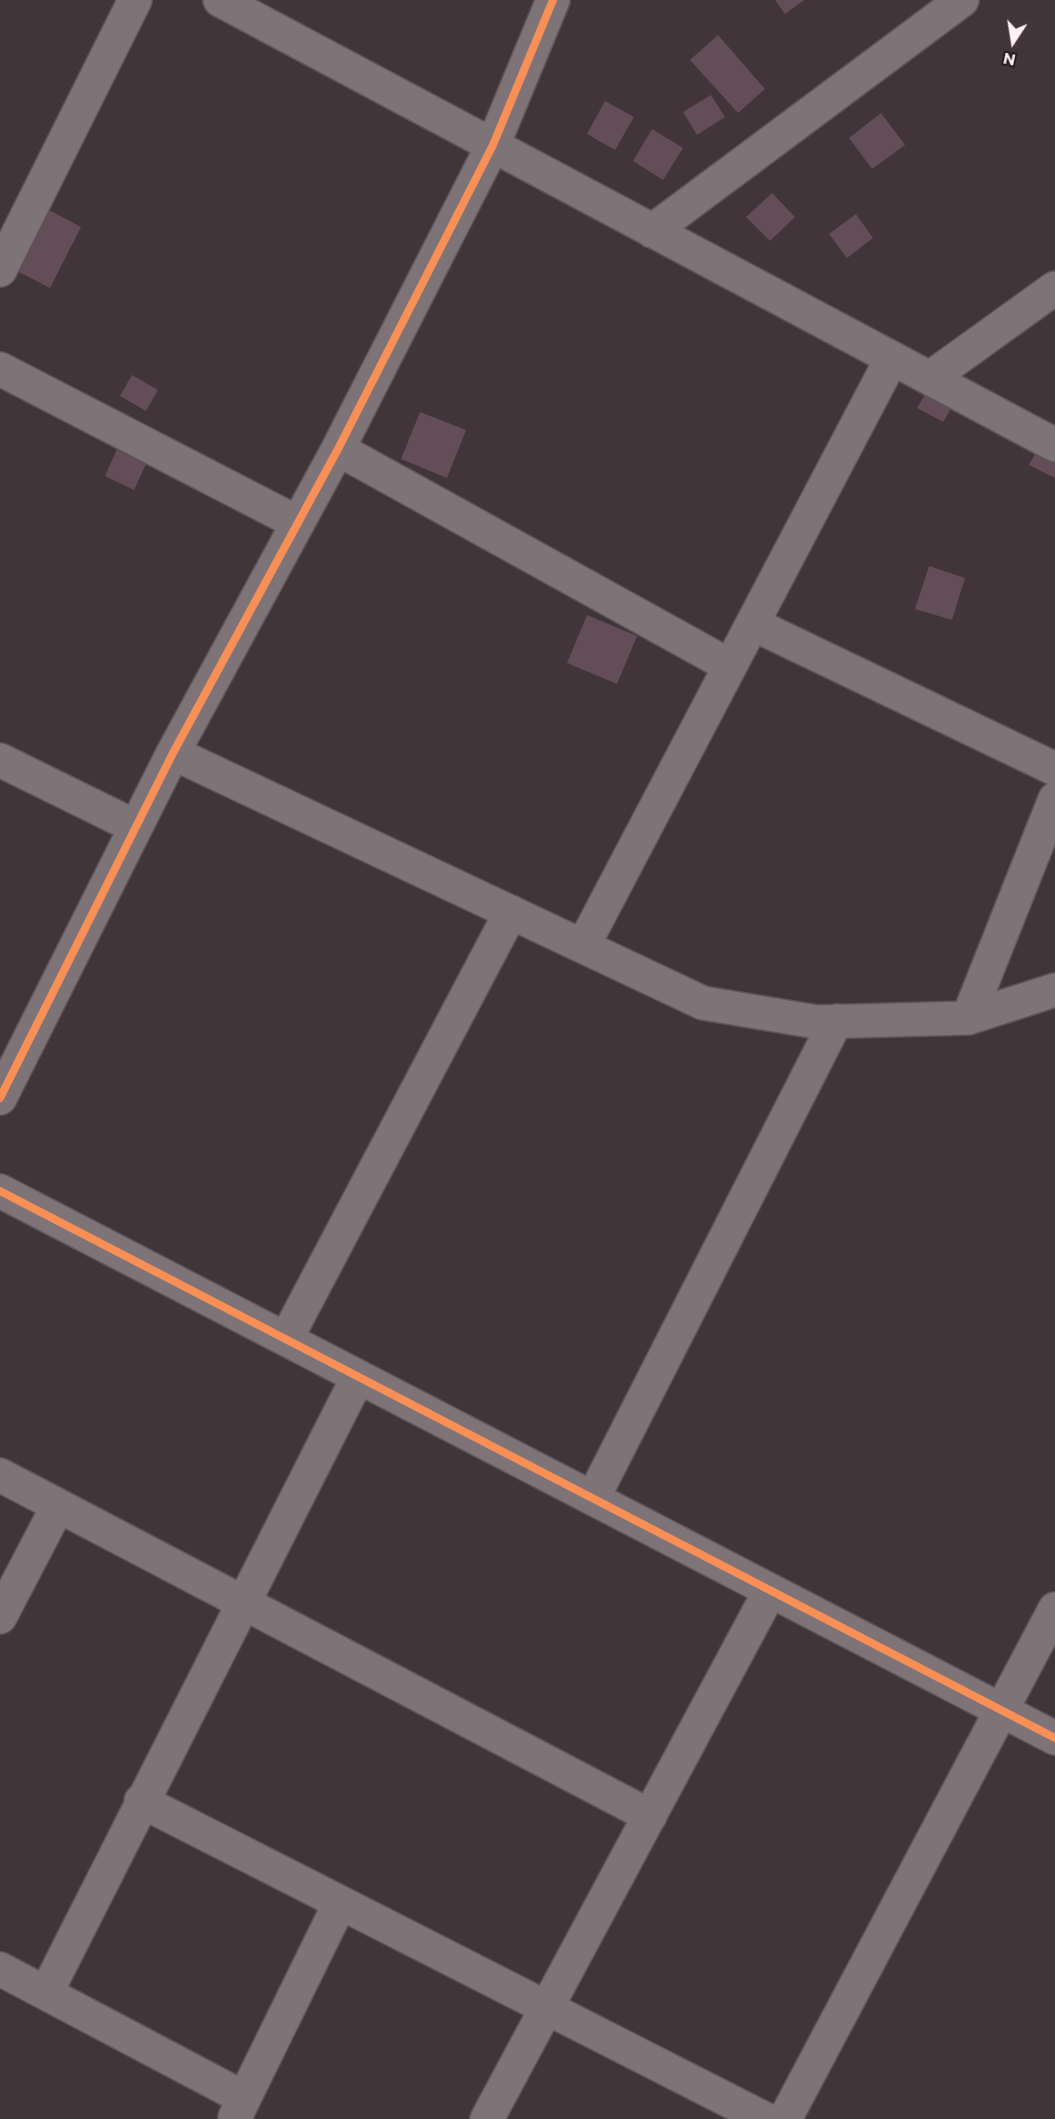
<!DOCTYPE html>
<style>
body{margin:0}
#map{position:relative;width:1055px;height:2119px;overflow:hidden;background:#42353a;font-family:Commissioner,sans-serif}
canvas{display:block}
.north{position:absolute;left:983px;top:12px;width:60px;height:60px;-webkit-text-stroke:4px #261c20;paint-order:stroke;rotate:192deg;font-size:16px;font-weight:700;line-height:24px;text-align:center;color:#fff0f5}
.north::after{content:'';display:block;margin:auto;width:21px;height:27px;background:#fff0f5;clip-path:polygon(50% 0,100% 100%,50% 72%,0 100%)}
</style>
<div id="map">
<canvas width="1055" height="2119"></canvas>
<div class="north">N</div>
</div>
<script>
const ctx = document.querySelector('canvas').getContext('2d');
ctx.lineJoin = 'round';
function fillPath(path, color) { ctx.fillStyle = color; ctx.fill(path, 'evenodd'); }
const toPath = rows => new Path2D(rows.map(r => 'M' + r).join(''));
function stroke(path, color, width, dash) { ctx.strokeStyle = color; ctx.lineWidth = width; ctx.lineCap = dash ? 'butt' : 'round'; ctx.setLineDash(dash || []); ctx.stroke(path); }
fillPath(toPath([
 [775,0,804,0,785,14],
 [718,35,765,89,738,113,690,60],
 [711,95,725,117,697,135,683,112],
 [605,101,634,117,615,150,587,134],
 [881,113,905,145,872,169,849,138],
 [652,129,683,148,663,180,633,161],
 [772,193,795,217,770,241,746,217],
 [49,210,81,227,50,288,17,271],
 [856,214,873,238,847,258,829,234],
 [132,375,158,390,146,411,120,396],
 [933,381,959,395,943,422,917,408],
 [420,412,466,430,447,478,401,459],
 [1043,439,1055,446,1055,478,1029,465],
 [117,449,147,462,134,490,105,476],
 [929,566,965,578,952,620,915,609],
 [587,615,637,636,617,684,567,663]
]), '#624d58');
const street = toPath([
 [220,0,1055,445],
 [652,231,962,0],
 [0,270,135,0],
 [0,369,298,523],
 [930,378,1055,288],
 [338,449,730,666],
 [753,624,1055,769],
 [173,753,703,1003,817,1022,968,1018,1055,990],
 [0,760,136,827],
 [583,946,892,358],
 [968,1018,1055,799],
 [0,1098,173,753,338,449,493,145,553,0],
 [0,1191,1055,1738],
 [286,1339,511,912],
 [0,1475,650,1816],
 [593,1498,836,1021],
 [0,1617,58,1506],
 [141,1801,765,2119],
 [0,1969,244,2098],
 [46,1993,358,1377],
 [235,2117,340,1903],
 [487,2119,770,1591],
 [785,2119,1055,1609]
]);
stroke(street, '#605458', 36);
stroke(street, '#7e7478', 33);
stroke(toPath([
 [0,1098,173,753,338,449,493,145,553,0],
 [0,1191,1055,1738]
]), '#f78f57', 8);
</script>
